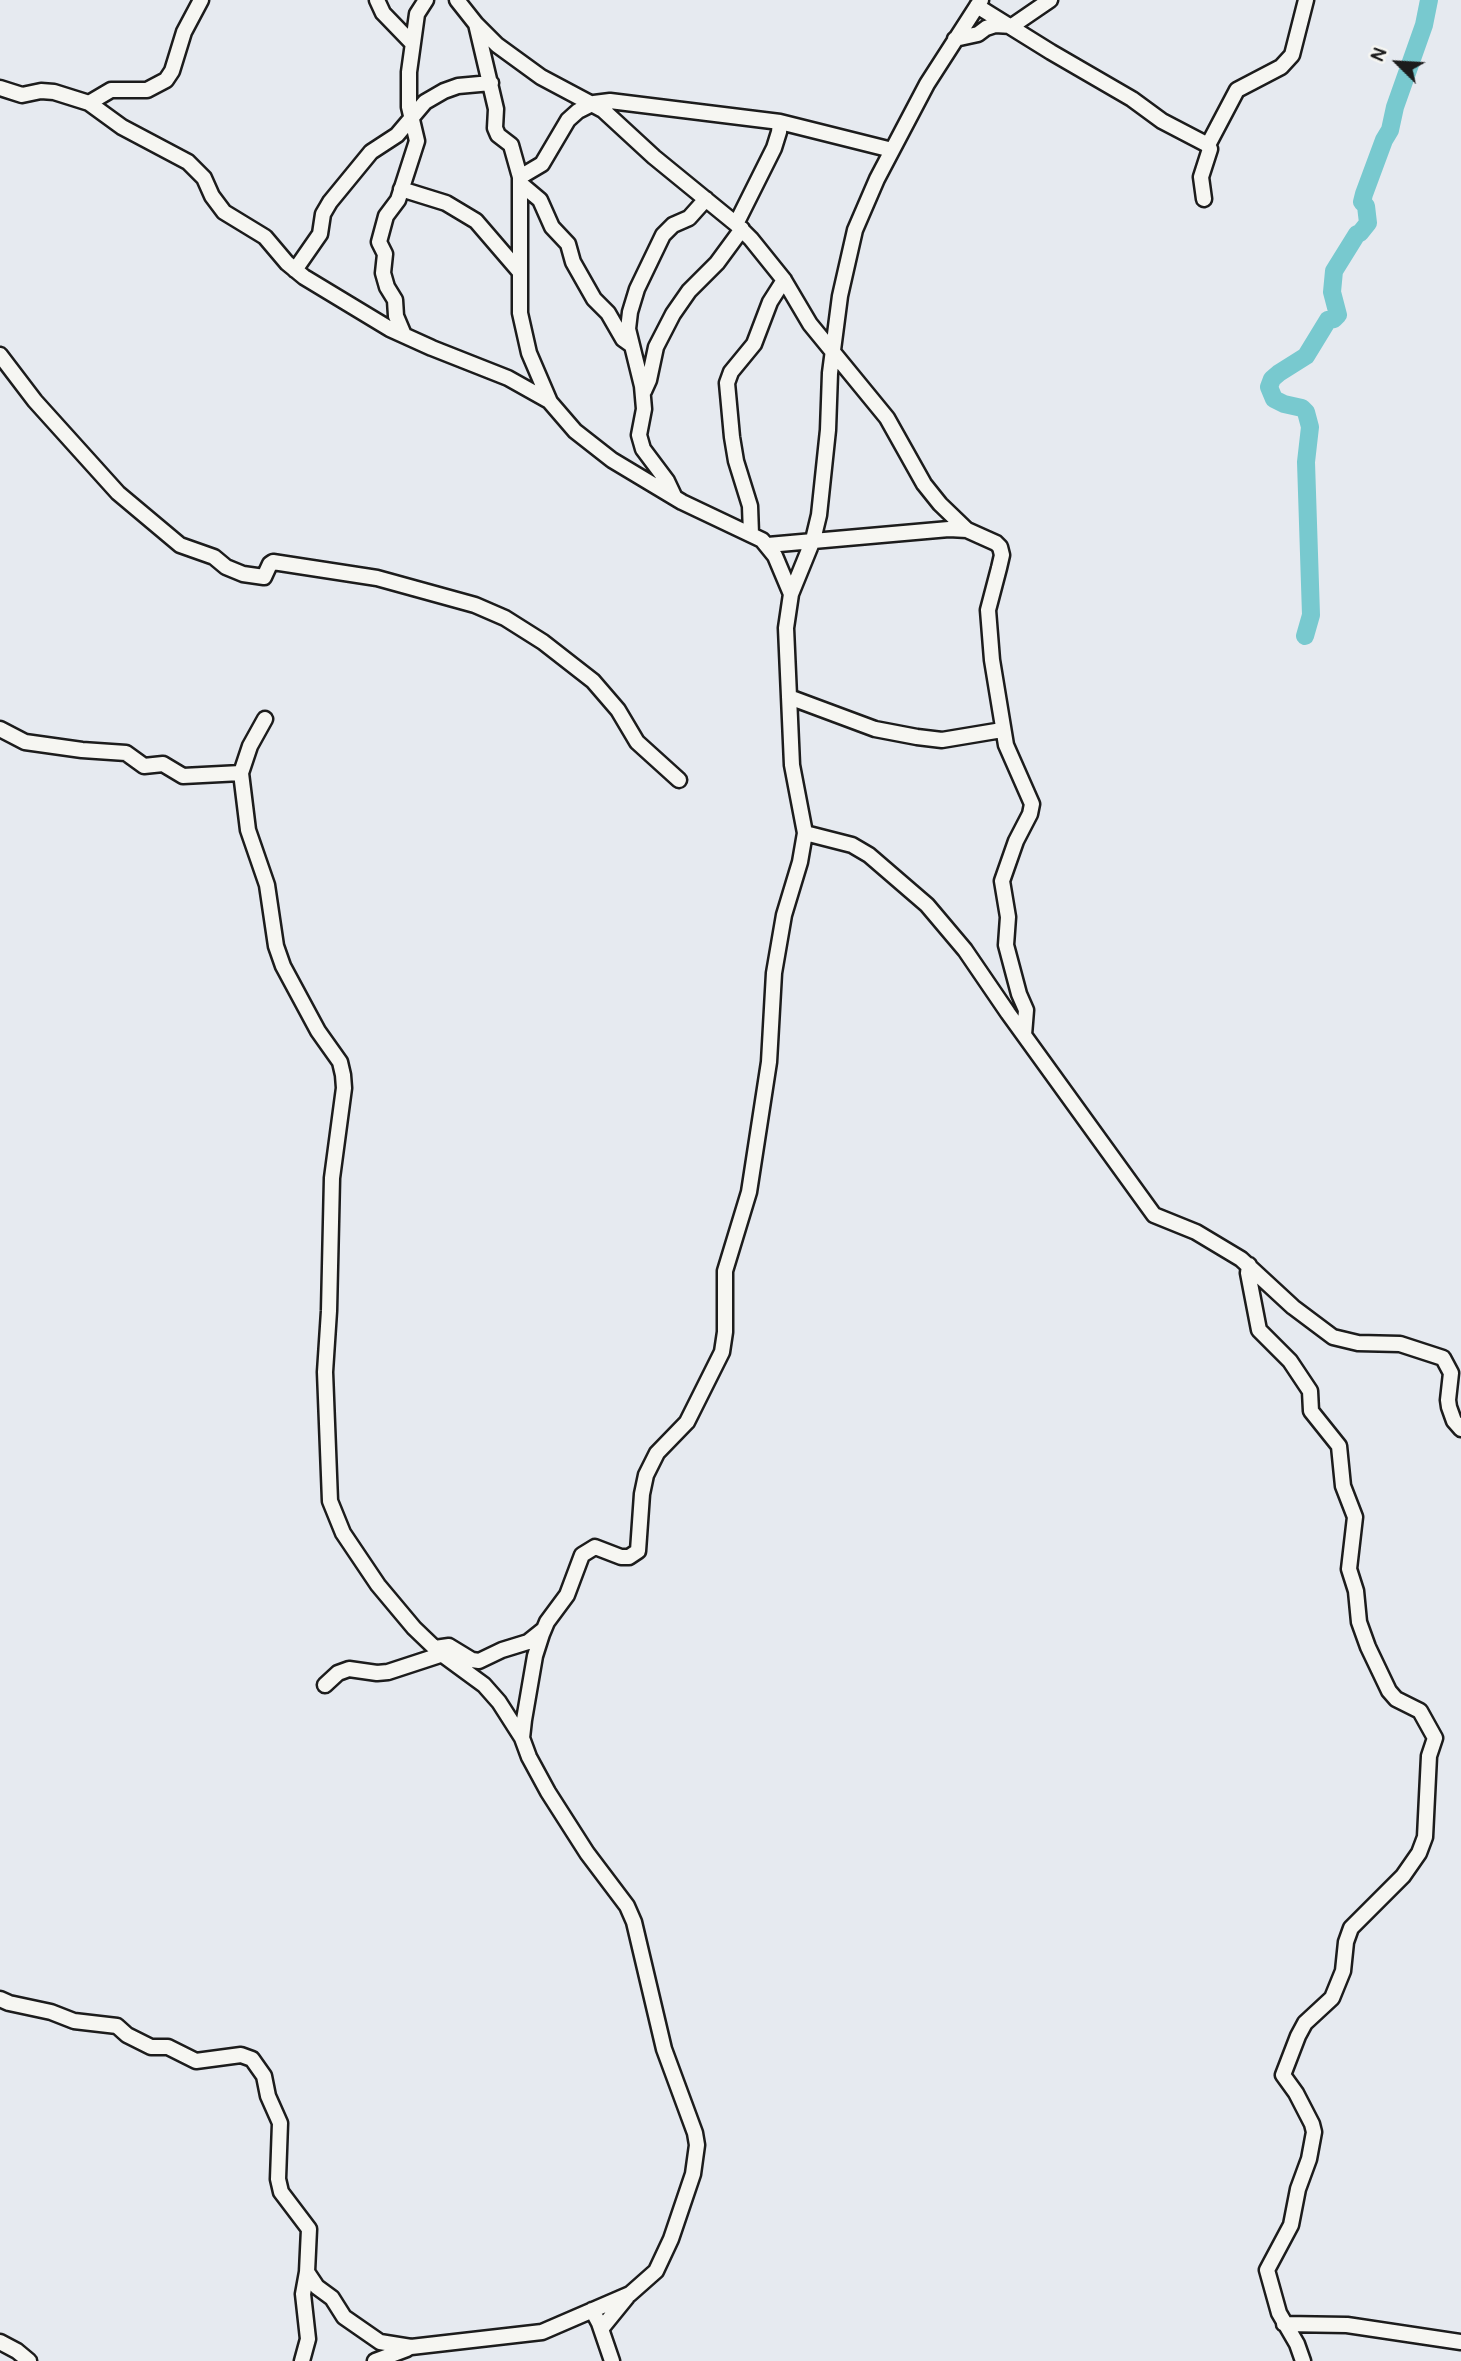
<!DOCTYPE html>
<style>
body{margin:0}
#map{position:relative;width:1461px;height:2361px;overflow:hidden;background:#e6eaf0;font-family:Pangolin,sans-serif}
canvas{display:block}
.north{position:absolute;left:1363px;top:28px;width:70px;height:70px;-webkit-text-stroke:5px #f6f6f2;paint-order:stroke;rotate:294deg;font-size:19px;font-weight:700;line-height:28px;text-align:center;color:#1c1c1c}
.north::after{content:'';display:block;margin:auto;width:24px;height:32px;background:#1c1c1c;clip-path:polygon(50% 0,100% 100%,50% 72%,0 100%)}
</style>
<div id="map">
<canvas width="1461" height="2361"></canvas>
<div class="north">N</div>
</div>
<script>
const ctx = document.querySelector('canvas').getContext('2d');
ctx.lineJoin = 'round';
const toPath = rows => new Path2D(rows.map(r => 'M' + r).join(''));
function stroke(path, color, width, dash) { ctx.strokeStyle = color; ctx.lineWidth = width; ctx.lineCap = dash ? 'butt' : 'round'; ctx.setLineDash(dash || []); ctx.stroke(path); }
stroke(toPath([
 [1305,636,1311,615,1306,462,1310,427,1306,412,1302,408,1284,404,1274,399,1269,387,1272,379,1279,373,1306,356,1328,320,1334,319,1338,315,1332,292,1334,271,1357,234,1360,233,1368,223,1366,206,1362,202,1364,194,1384,140,1390,130,1395,107,1424,25,1429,0]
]), '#78c9cf', 18);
const minor = toPath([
 [377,0,383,13,412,43],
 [457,0,476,24,497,45,541,77,603,110,654,157,736,224,751,239,784,280,810,324,887,418,924,484,940,504,967,530],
 [977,6,1051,52,1132,99,1162,121,1208,145,1210,149,1201,177,1204,199],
 [476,24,496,109,495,128,498,135,511,145,520,177,520,313,529,353,550,402,575,431,612,460,682,502,762,540,775,556,791,594],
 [955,39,978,34,986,28,995,25,1012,26,1050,0],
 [0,88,22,95,41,91,54,92,89,103,122,127,188,162,204,178,212,196,224,212,265,237,287,263,304,277,390,329,432,348,508,378,549,401],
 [89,103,111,90,147,90,166,80,172,71,184,32,201,0],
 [1208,145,1237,90,1281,67,1292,55,1306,0],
 [520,177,542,164,568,120,578,111,594,103,610,101,780,122,892,150],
 [521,184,540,200,552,227,568,244,573,262,594,299,608,313,623,339,630,344],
 [401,189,446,203,476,221,519,271],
 [736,224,774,148,779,132,780,122],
 [295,270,320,234,323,214,330,202,371,152,397,135,425,102,444,91,458,86,491,83],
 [404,335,396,316,395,300,387,287,383,273,385,254,379,242,386,216,398,200,417,141,409,107,409,72,417,14,426,0],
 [0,355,35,401,118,493,180,545,214,557,226,567,243,574,264,577,270,564,273,562,377,578,475,605,505,618,543,642,593,681,618,710,637,742,679,780],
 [644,391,649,380,656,347,673,314,689,291,717,263,742,229],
 [675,498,667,481,643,449,639,435,644,409,642,386,628,329,630,312,637,289,663,235,673,225,689,218,706,199],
 [751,534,750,506,736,461,732,437,727,383,731,372,754,344,770,302,784,280],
 [768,545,949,529,967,530,996,543,1000,547,1002,555,999,568,988,610,992,660,1006,745,1032,804,1030,814,1016,841,1002,881,1008,917,1006,945,1019,994,1026,1010,1024,1035],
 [789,697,875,729,917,737,942,740,1002,730],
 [265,719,250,746,241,773,248,830,267,885,276,946,283,966,318,1031,340,1062,343,1075,344,1088,332,1178,329,1311,325,1372,330,1501,343,1533,378,1585,414,1628,439,1652,484,1685,499,1702,522,1738],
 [0,729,25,742,82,750,126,753,144,766,163,764,183,776,241,773],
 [805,833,852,845,869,855,927,905,965,950,1008,1013,1154,1215,1196,1232,1241,1259,1293,1307,1333,1337,1358,1343,1400,1344,1443,1358,1451,1373,1448,1400,1449,1407,1454,1421,1461,1429],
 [1249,1265,1248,1273,1259,1330,1290,1361,1310,1391,1311,1411,1339,1446,1343,1486,1355,1517,1349,1569,1356,1591,1359,1622,1368,1647,1389,1691,1396,1699,1420,1711,1435,1738,1429,1756,1425,1837,1419,1853,1403,1876,1351,1928,1346,1942,1343,1971,1332,1998,1305,2023,1298,2036,1283,2075,1296,2093,1312,2124,1314,2132,1309,2159,1298,2189,1291,2225,1267,2270,1279,2313,1297,2344,1303,2361],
 [435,1648,449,1646,472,1660,479,1661,502,1650,528,1642,543,1630],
 [325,1685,338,1673,349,1669,377,1673,388,1672,443,1654],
 [0,1999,9,2003,51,2012,74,2021,117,2026,127,2035,151,2047,168,2047,196,2061,241,2055,252,2059,264,2076,268,2096,280,2123,278,2179,281,2192,309,2229,307,2272,317,2287,332,2298,344,2317,380,2342,411,2347,542,2332,630,2294,656,2271,671,2239,693,2174,697,2145,695,2133,664,2049,634,1922,627,1906,587,1853,548,1792,529,1757,522,1738,524,1720,535,1656,542,1634,547,1622,567,1595,582,1555,595,1547,621,1557,629,1557,638,1551,642,1494,646,1475,657,1453,687,1422,722,1352,725,1332,725,1271,749,1192,769,1062,774,973,784,915,800,862,805,833,792,765,786,628,791,594,813,540,819,515,828,430,830,373,840,296,855,230,877,179,927,84,981,0],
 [592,2310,599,2323,612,2361],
 [1284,2324,1347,2325,1461,2342],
 [601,2329,627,2297],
 [0,2342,17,2351,29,2361],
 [302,2361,308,2339,303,2294,307,2272],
 [375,2361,407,2349]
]);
stroke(minor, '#1c1c1c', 19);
stroke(minor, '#f6f6f2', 14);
</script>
